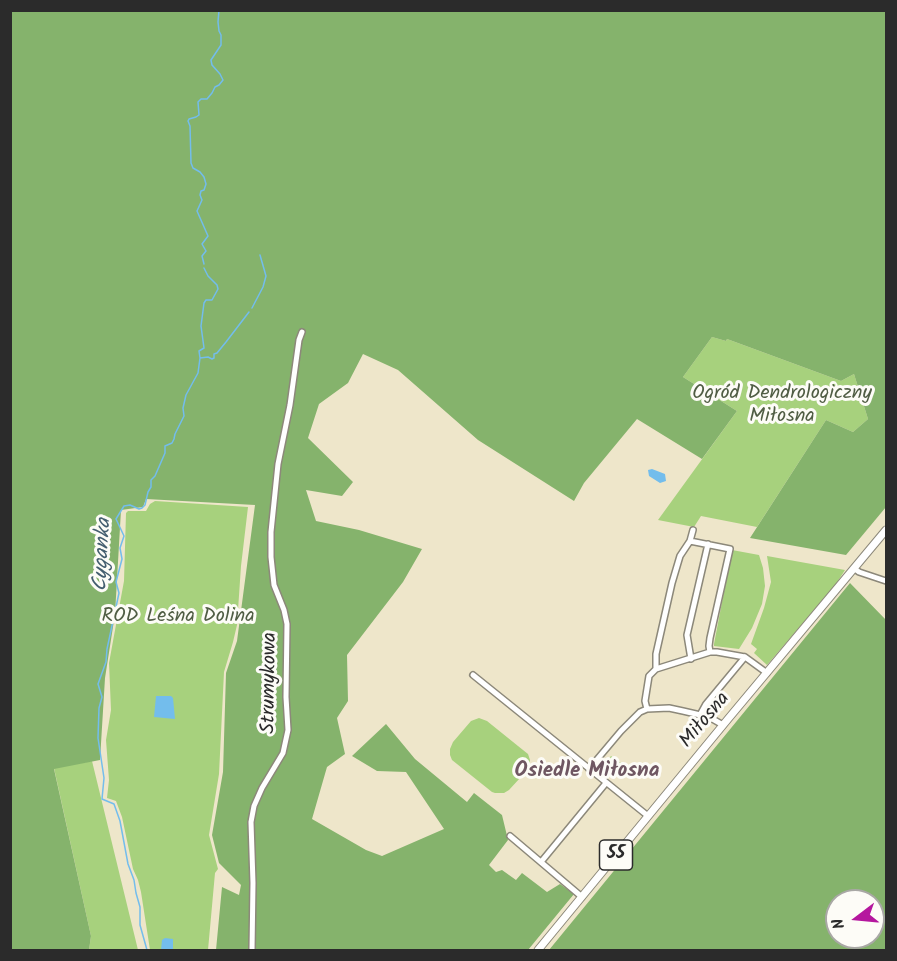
<!DOCTYPE html>
<meta charset="utf-8">
<style>
body{margin:0}
#map{position:relative;width:897px;height:961px;overflow:hidden;background:#eee6ca;font-family:Kalam,sans-serif}
canvas{display:block}
.frame{position:absolute;inset:0;border:12px solid #2b2b2b;pointer-events:none}
.north{position:absolute;left:825px;top:889px;width:60px;height:60px;box-sizing:border-box;background:#fdfcf7;border:2px solid #a9a8a5;border-radius:50%;rotate:254deg;font-size:16px;font-weight:700;line-height:24px;text-align:center;color:#2b2b2b}
.north::after{content:'';display:block;margin:auto;width:21px;height:27px;background:#b5179e;clip-path:polygon(50% 0,100% 100%,50% 72%,0 100%)}
</style>
<div id="map">
<canvas width="897" height="961"></canvas>
<div class="frame"></div>
<div class="north">N</div>
</div>
<script>
const ctx = document.querySelector('canvas').getContext('2d');
ctx.lineJoin = 'round';
function fillPath(path, color) { ctx.fillStyle = color; ctx.fill(path, 'evenodd'); }
const toPath = rows => new Path2D(rows.map(r => 'M' + r).join(''));
function stroke(path, color, width, dash) { ctx.strokeStyle = color; ctx.lineWidth = width; ctx.lineCap = dash ? 'butt' : 'round'; ctx.setLineDash(dash || []); ctx.stroke(path); }
function label(font, color, halo, rows, align = 'center') {
  ctx.font = font + ' Kalam,sans-serif'; ctx.lineWidth = 6; ctx.setLineDash([]); ctx.textBaseline = 'middle'; ctx.strokeStyle = halo; ctx.fillStyle = color; for (const [text, x, y, turn = 0] of rows) {
    ctx.save(); ctx.translate(x, y); ctx.rotate((+turn || 0) * Math.PI / 180); ctx.textAlign = isNaN(turn) ? turn : align; if (halo) ctx.strokeText(text, 0, 0); ctx.fillText(text, 0, 0); ctx.restore();
  }
}
fillPath(toPath([
 [712,337,726,341,727,339,841,381,854,374,868,419,853,432,826,420,757,527,701,516,694,527,658,520,737,411,683,377],
 [155,501,248,507,241,566,237,625,233,642,224,672,219,774,209,835,218,869,215,873,208,950,150,950,141,892,138,880,133,869,122,817,116,801,107,798,109,780,106,740,111,710,109,663,124,581,126,513,128,511,146,511,150,504],
 [732,550,759,555,763,568,765,586,762,604,752,628,739,649,714,646,714,644],
 [767,556,845,570,834,587,767,665,754,653,757,649,751,644,764,608,771,582],
 [479,718,487,721,518,746,528,754,530,760,529,767,520,778,509,790,504,793,495,793,492,792,452,760,450,755,450,749,453,742,471,721],
 [611,756,624,765,615,777,602,767],
 [92,761,138,950,89,950,91,936,54,768]
]), '#a7d17d');
fillPath(toPath([
 [10,11,886,11,886,507,846,555,750,538,826,420,853,432,868,419,854,374,841,381,727,339,726,341,712,337,683,377,737,411,702,459,637,419,584,483,574,501,478,440,398,370,363,354,348,383,319,404,308,438,353,482,342,496,306,490,316,521,359,530,422,549,403,582,347,655,348,701,337,718,345,754,327,767,312,819,366,850,382,856,444,829,406,772,377,771,352,756,386,724,415,759,467,802,474,793,502,815,508,840,489,865,496,872,502,870,516,880,522,873,547,892,560,884,574,894,528,950,216,950,222,887,239,895,241,885,219,863,212,835,223,772,226,673,237,641,255,505,146,499,143,507,121,510,115,614,105,678,100,760,54,769,91,936,89,950,11,950],
 [850,583,886,620,886,950,549,950],
 [837,901,873,901,873,937,837,937]
]), '#85b36c');
fillPath(toPath([
 [652,469,665,474,666,481,660,483,649,476,648,470],
 [156,696,171,696,173,698,175,719,154,717],
 [165,938,173,939,173,950,161,950,162,940]
]), '#73bdec');
stroke(toPath([
 [204,264,202,256,206,251,202,244,208,236,197,211,202,200,200,195,201,191,204,190,206,184,204,177,200,172,193,168,191,163,190,126,188,121,189,119,196,117,199,115,198,102,201,99,207,99,212,93,215,87,219,85,223,80,220,74,212,65,211,60,221,45,221,35,219,31,218,22,219,10],
 [252,308,263,287,266,276,260,255],
 [200,358,208,357,212,359,214,358,214,354,217,353,226,342,249,312],
 [147,950,140,925,140,907,136,893,134,880,128,864,120,821,114,804,102,799,104,778,98,738,99,708,102,697,98,684,106,662,107,649,119,593,116,582,122,559,120,548,124,536,116,519,124,506,130,505,139,509,142,508,145,505,148,492,151,487,151,480,155,476,165,453,165,446,172,443,174,439,175,434,184,416,183,408,186,395,198,373,200,358,199,351,204,348,201,326,204,303,206,300,212,300,218,289,217,285,208,276,204,268]
]), '#73bdec', 1.5);
const minor = toPath([
 [690,541,730,549,710,638,709,646,710,652],
 [855,569,859,572,886,581],
 [691,659,687,635,708,544],
 [656,669,656,654,672,583,680,556,690,541,693,530],
 [473,675,648,816],
 [647,709,645,701,649,676,656,669,710,652,717,652,745,657,767,673],
 [700,715,706,704,745,657],
 [589,769,621,731,640,712,647,709,669,708,683,711,709,717,723,725],
 [510,836,582,897],
 [541,862,606,783],
 [252,950,253,883,251,822,254,806,262,788,283,753,288,730,286,697,287,624,284,610,274,585,271,557,271,532,278,464,290,405,299,340,302,332]
]);
const major = toPath([
 [538,950,728,719,886,530]
]);
stroke(minor, '#8c887a', 8);
stroke(major, '#8c887a', 9);
stroke(minor, '#fff', 5);
stroke(major, '#fff', 7);
for (const [x, y, w] of [
 [616,855,33]
]) { const box = new Path2D(); box.roundRect(x - w / 2, y - 15, w, 30, 4.5); ctx.fillStyle = '#fdfcf7'; ctx.fill(box); stroke(box, '#2b2b2b', 1.5); }
label('bold 18px', '#2b2b2b', null, [
 ["55",616,855]
]);
label('20px', '#505d44', '#fdfcf7', [
 ["Ogród Dendrologiczny",782,395],
 ["Miłosna",782,418],
 ["ROD Leśna Dolina",178,618]
]);
label('20px', '#2b2b2b', '#fdfcf7', [
 ["Strumykowa",271,683,-89],
 ["Miłosna",706,721,-50]
]);
label('italic 21px', '#445e6f', '#fdfcf7', [
 ["Cyganka",104,555,-87]
]);
label('bold 21px', '#6f5762', '#fdfcf7', [
 ["Osiedle Miłosna",587,772]
]);
</script>
